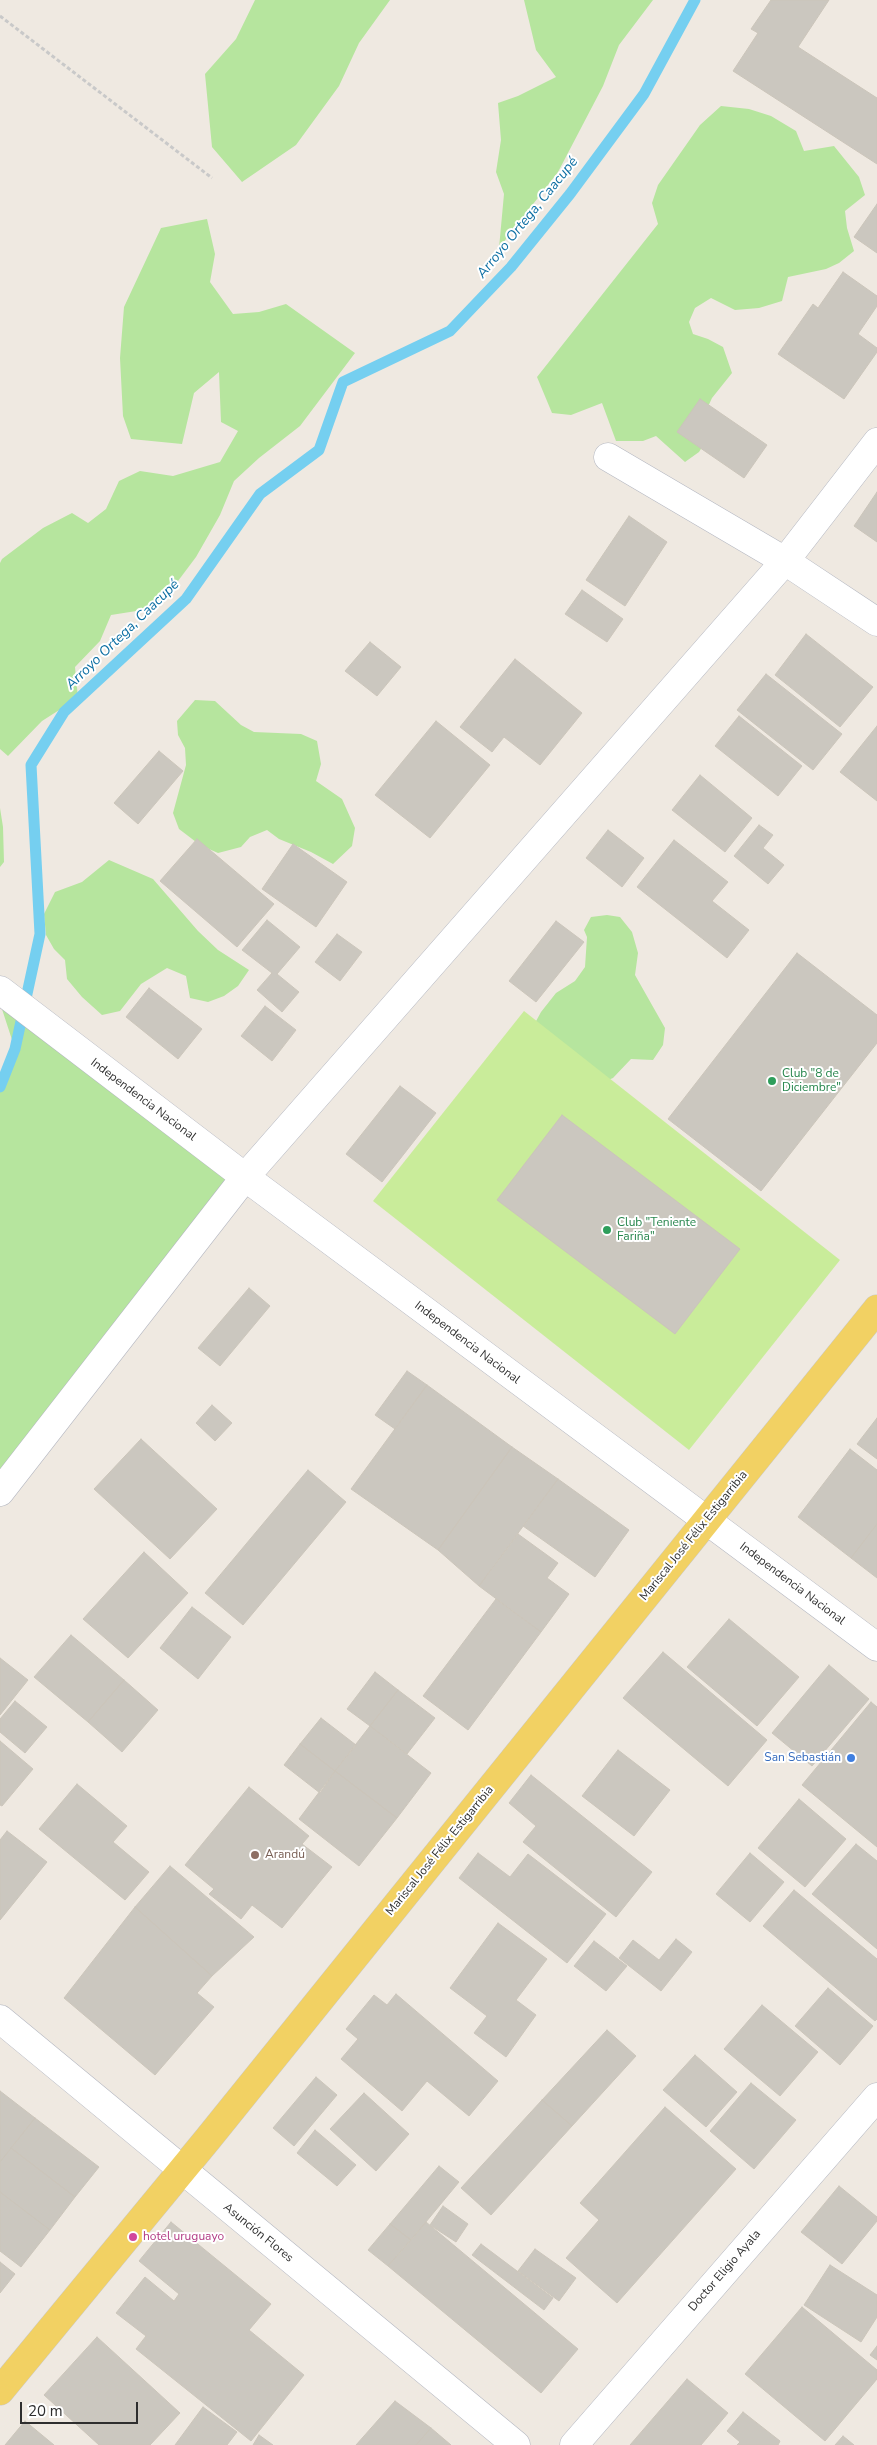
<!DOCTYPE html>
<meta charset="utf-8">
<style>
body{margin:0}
#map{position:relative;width:877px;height:2445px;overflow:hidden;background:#efe9e1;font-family:"Nunito Sans",sans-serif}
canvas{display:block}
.scale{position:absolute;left:20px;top:2402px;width:118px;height:22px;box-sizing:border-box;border:2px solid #2e2e2e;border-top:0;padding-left:6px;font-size:15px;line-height:18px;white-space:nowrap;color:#2e2e2e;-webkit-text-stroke:4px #fff;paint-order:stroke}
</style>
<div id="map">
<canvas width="877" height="2445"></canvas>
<div class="scale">20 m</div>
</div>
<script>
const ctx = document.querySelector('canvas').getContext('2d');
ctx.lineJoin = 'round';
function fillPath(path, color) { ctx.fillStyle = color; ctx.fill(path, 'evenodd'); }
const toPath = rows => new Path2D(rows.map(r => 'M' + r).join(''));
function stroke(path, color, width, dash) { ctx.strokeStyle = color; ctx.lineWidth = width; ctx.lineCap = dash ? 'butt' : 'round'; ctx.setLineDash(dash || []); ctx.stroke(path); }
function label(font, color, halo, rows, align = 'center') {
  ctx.font = font + ' "Nunito Sans",sans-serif'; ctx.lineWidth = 4; ctx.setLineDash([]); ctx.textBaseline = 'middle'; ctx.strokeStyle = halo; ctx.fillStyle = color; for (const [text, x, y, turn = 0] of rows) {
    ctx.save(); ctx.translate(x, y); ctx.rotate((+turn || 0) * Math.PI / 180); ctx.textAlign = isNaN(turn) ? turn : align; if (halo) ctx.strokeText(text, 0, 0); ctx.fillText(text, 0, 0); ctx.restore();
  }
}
fillPath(toPath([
 [255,0,390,0,359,43,339,86,296,145,242,182,212,147,205,74,236,39],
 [524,0,653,0,619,45,603,86,558,172,499,248,504,194,496,172,501,140,498,103,518,96,556,77,536,50],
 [721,106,749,109,771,116,796,131,804,151,834,146,859,177,865,195,845,211,847,228,854,251,839,263,826,269,788,277,782,301,759,308,735,310,711,298,695,308,689,322,693,334,708,339,723,347,732,373,712,398,706,411,709,436,699,452,685,462,656,436,643,441,616,441,602,403,571,415,552,413,537,377,658,224,652,203,658,185,700,125],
 [207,219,215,254,210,282,233,314,259,312,286,304,355,353,300,426,259,458,234,481,220,515,196,557,172,589,149,609,111,615,100,641,75,667,78,698,42,721,8,756,0,749,0,563,2,559,43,528,72,513,88,523,106,509,119,481,140,471,173,476,220,462,238,431,221,422,219,372,194,393,182,444,131,439,123,416,120,358,124,307,161,228],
 [195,700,215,701,241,725,254,732,301,734,317,741,321,764,316,781,342,799,355,828,352,846,333,864,311,852,279,839,267,830,250,837,241,847,218,853,200,845,179,829,173,813,186,765,185,748,178,735,177,721],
 [0,808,3,827,4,862,0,867],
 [109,860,153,879,198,931,218,950,249,970,238,986,224,996,208,1002,190,998,186,976,167,968,141,984,120,1011,102,1015,82,997,67,979,65,960,54,949,46,935,44,914,55,892,82,882],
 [607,915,620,917,632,932,638,953,635,975,665,1028,663,1045,653,1060,631,1059,613,1078,586,1089,529,1034,541,1012,556,993,575,981,585,967,587,937,584,930,591,917],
 [0,1003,245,1177,0,1492,0,1087,15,1049]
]), '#b6e59e');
fillPath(toPath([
 [524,1011,840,1260,689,1450,373,1201]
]), '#c9ec9a');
stroke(toPath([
 [0,1087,15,1049,40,934,31,765,64,712,186,599,260,494,319,450,343,382,450,331,511,267,570,194,644,94,695,0]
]), '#75cff0', 11);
const building = toPath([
 [771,0,829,0,798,47,877,98,877,164,733,71,758,33,751,29,771,0],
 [877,204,877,253,854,237,877,204],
 [843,272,877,296,877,306,858,334,877,348,877,352,844,399,778,354,813,304,818,308,843,272],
 [700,399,767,445,744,478,677,432,700,399],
 [877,492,877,542,854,526,877,492],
 [629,516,667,542,625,606,586,580,629,516],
 [582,590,623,619,607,642,565,614,582,590],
 [806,634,873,687,840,727,775,675,806,634],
 [370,642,401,667,377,696,345,671,370,642],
 [515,659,582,713,540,765,504,737,492,752,460,727,515,659],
 [766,674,842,734,813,770,737,710,766,674],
 [739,716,802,766,778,796,715,746,739,716],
 [436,721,490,765,430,838,375,795,436,721],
 [877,726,877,801,840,772,877,726],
 [159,751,183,771,138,824,114,803,159,751],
 [700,775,752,818,725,852,672,810,700,775],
 [759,825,773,835,763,848,784,865,768,884,734,856,759,825],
 [608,830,644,858,622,887,586,858,608,830],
 [197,839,274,904,237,947,160,881,197,839],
 [674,840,728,882,712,901,749,930,727,958,637,887,674,840],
 [293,844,347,882,316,927,262,889,293,844],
 [267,920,300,947,277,974,299,992,282,1012,257,990,272,973,242,950,267,920],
 [556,921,584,942,536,1002,509,981,556,921],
 [337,934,362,952,340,981,315,962,337,934],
 [797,953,877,1015,877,1043,761,1191,668,1119,797,953],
 [149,988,202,1029,178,1059,126,1017,149,988],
 [265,1006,296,1030,272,1061,241,1036,265,1006],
 [400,1086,436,1113,382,1182,346,1154,400,1086],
 [562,1115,740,1249,675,1334,497,1200,562,1115],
 [249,1288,270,1306,220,1366,198,1348,249,1288],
 [407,1371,427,1385,395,1429,375,1415,407,1371],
 [427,1385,512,1447,438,1550,351,1489,427,1385],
 [212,1405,232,1423,215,1441,196,1423,212,1405],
 [877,1418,877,1459,857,1444,877,1418],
 [141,1439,217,1509,170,1559,94,1489,141,1439],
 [512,1447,558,1479,479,1586,438,1550,512,1447],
 [850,1449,877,1470,877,1524,851,1558,798,1517,850,1449],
 [308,1470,346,1502,243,1625,205,1593,308,1470],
 [558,1479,629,1530,595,1577,523,1526,558,1479],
 [877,1524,877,1578,851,1558,877,1524],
 [518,1534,558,1563,547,1578,569,1594,541,1632,479,1586,518,1534],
 [144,1552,188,1593,128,1658,83,1619,144,1552],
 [496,1599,541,1632,468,1730,423,1696,496,1599],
 [192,1607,231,1637,198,1679,160,1648,192,1607],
 [729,1619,799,1677,757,1726,687,1667,729,1619],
 [71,1635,124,1680,88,1722,34,1677,71,1635],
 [663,1652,767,1740,728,1786,623,1698,663,1652],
 [0,1658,28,1680,0,1715,0,1658],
 [829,1665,869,1699,812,1766,772,1733,829,1665],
 [375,1672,398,1690,370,1726,347,1709,375,1672],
 [124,1680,158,1710,122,1752,88,1722,124,1680],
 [398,1690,435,1718,407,1754,370,1726,398,1690],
 [15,1701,47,1727,25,1753,0,1732,0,1719,15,1701],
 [871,1702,877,1707,877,1847,802,1785,871,1702],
 [321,1718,356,1745,335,1771,300,1744,321,1718],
 [370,1726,431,1773,397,1818,335,1771,370,1726],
 [0,1741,33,1769,2,1806,0,1805,0,1741],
 [300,1744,335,1771,320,1793,284,1765,300,1744],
 [618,1750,670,1790,634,1836,582,1796,618,1750],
 [335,1771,397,1818,359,1866,299,1819,335,1771],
 [531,1775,652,1872,616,1917,523,1842,536,1826,509,1803,531,1775],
 [77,1784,127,1826,113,1842,149,1872,125,1900,39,1829,77,1784],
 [249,1787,309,1836,302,1844,332,1867,282,1928,252,1905,241,1919,209,1894,214,1889,185,1865,249,1787],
 [799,1799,846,1839,805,1887,758,1848,799,1799],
 [7,1831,47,1862,0,1920,0,1840,7,1831],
 [856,1844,877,1861,877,1949,812,1894,856,1844],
 [478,1853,510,1877,528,1854,606,1914,567,1963,459,1878,478,1853],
 [750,1853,784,1882,750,1922,716,1894,750,1853],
 [170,1866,254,1937,212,1976,135,1907,170,1866],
 [794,1890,877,1959,877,2019,875,2021,763,1926,794,1890],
 [135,1907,212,1976,197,1993,214,2007,155,2075,64,1998,135,1907],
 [498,1923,547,1959,516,2000,536,2015,506,2057,474,2033,487,2016,450,1988,498,1923],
 [676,1939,692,1952,661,1991,619,1958,633,1940,659,1960,676,1939],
 [594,1941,627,1966,606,1991,574,1966,594,1941],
 [828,1988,873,2026,840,2065,795,2026,828,1988],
 [396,1994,498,2081,469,2116,427,2081,402,2111,341,2059,358,2039,346,2029,374,1995,387,2005,396,1994],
 [762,2005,818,2052,780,2096,724,2049,762,2005],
 [607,2030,636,2056,572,2126,542,2100,607,2030],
 [695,2055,737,2092,706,2127,663,2090,695,2055],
 [316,2077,337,2095,294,2146,273,2128,316,2077],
 [751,2083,796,2120,754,2169,710,2131,751,2083],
 [0,2091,35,2118,0,2162,0,2091],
 [364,2093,409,2134,376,2171,330,2129,364,2093],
 [542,2100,572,2126,491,2215,461,2188,542,2100],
 [665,2107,736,2169,617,2303,566,2258,599,2220,580,2203,665,2107],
 [35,2118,99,2167,75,2197,11,2148,35,2118],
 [315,2130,356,2165,337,2186,297,2153,315,2130],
 [11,2148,75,2197,50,2230,0,2192,0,2162,11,2148],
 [439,2166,459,2182,411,2240,390,2224,439,2166],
 [839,2186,877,2217,877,2221,842,2264,801,2232,839,2186],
 [0,2192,50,2230,21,2267,0,2251,0,2192],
 [443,2206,468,2224,456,2242,430,2225,443,2206],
 [171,2222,271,2304,249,2330,304,2375,251,2441,136,2349,146,2336,116,2313,145,2277,174,2301,179,2294,139,2261,171,2222],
 [426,2222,578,2349,541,2393,388,2266,426,2222],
 [390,2224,411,2240,388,2266,368,2250,390,2224],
 [481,2244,553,2298,544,2310,472,2255,481,2244],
 [535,2249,576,2278,559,2301,518,2271,535,2249],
 [0,2262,15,2274,0,2293,0,2262],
 [830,2265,877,2295,877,2317,861,2342,804,2305,830,2265],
 [802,2307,877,2370,877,2379,825,2441,745,2374,802,2307],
 [97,2337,180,2413,150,2445,99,2445,44,2395,97,2337],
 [877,2346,877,2360,870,2355,877,2346],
 [687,2379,728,2413,701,2445,630,2445,687,2379],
 [395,2401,431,2428,416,2445,356,2445,395,2401],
 [203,2407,237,2432,227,2445,175,2445,203,2407],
 [743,2412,780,2441,778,2445,737,2445,740,2442,727,2431,743,2412],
 [25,2421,54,2445,5,2445,25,2421],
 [431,2428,451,2445,416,2445,431,2428],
 [259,2435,273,2445,253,2445,259,2435],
 [843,2436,854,2445,835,2445,843,2436]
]);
fillPath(building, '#cbc7bf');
stroke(building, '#cbc5ba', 1);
const minor = toPath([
 [608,457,785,561,877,622],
 [0,990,245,1177,877,1647],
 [0,1492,245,1177,785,561,877,442],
 [0,2019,516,2445],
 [574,2445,877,2097]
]);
const primary = toPath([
 [0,2391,207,2140,877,1309]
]);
stroke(minor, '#b4b7c1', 29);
stroke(primary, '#c9c9c9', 29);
stroke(toPath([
 [0,16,212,178]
]), '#c9c9c9', 3, [4, 2.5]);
stroke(minor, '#fff', 28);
stroke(primary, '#f2d163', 28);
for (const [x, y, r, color] of [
 [772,1081,5,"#2e9e5b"],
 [607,1230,5,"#2e9e5b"],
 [851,1758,5,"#3f7fe0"],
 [255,1855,5,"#8d6e63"],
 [133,2237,5,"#d1479c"]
]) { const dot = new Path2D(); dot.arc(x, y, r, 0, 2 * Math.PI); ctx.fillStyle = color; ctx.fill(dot); stroke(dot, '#fff', 2); }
label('12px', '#27864d', '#fff', [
 ["Club \"8 de",782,1074],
 ["Diciembre\"",782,1088],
 ["Club \"Teniente",617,1223],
 ["Fariña\"",617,1237]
], 'left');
label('12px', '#2e2e2e', '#fff', [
 ["Independencia Nacional",143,1100,37],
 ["Independencia Nacional",467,1343,37],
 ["Mariscal José Félix Estigarribia",694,1536,-51],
 ["Independencia Nacional",792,1584,37],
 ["Mariscal José Félix Estigarribia",440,1851,-51],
 ["Asunción Flores",258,2233,39],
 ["Doctor Eligio Ayala",725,2271,-49]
]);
label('12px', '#366cbe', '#fff', [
 ["San Sebastián",841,1758]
], 'right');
label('12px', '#785e54', '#fff', [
 ["Arandú",265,1855]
], 'left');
label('12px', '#b23c85', '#fff', [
 ["hotel uruguayo",143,2237]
], 'left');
label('italic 14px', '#0d6fa3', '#fff', [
 ["Arroyo Ortega, Caacupé",528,218,-51],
 ["Arroyo Ortega, Caacupé",123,635,-44]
]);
</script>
